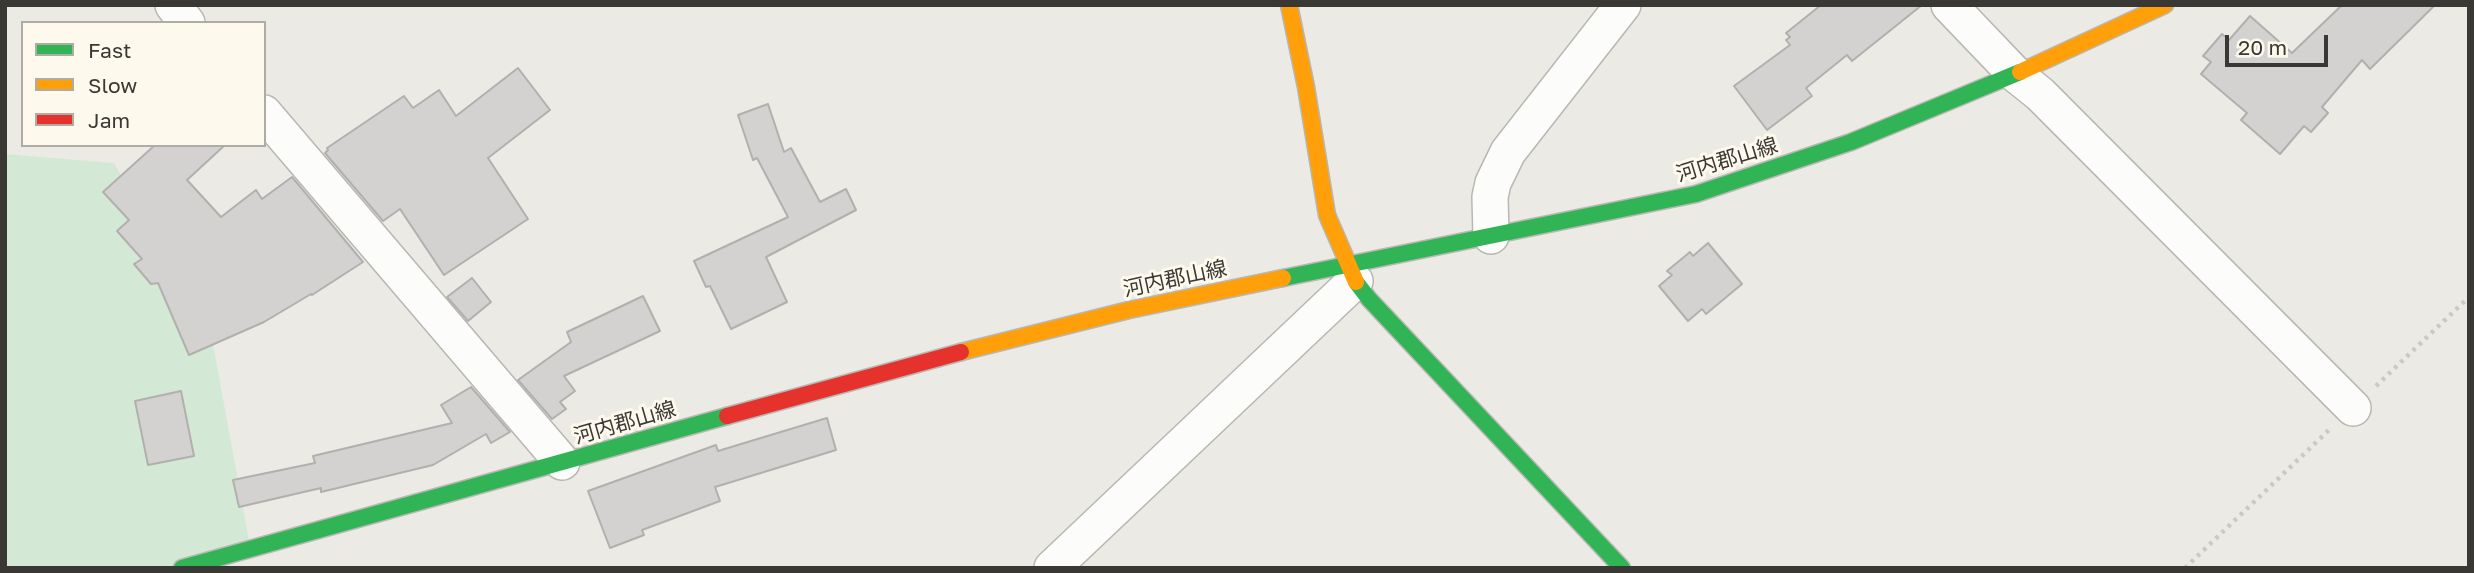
<!DOCTYPE html>
<meta charset="utf-8">
<style>
body{margin:0}
#map{position:relative;width:2474px;height:573px;overflow:hidden;background:#eceae4;font-family:"Golos Text",sans-serif}
canvas{display:block}
.frame{position:absolute;inset:0;border:7px solid #3a3834;pointer-events:none}
.legend{position:absolute;left:21px;top:21px;width:245px;height:126px;box-sizing:border-box;background:#fdf9ed;border:2px solid #afaca3;margin:0;padding:9px 12px;list-style:none;font-size:21px;color:#3a3834}
.legend li{display:flex;align-items:center;gap:14px;height:35px}
.legend b{width:35px;border:2px solid #afaca3}
.scale{position:absolute;left:2225px;top:35px;width:103px;height:32px;box-sizing:border-box;border:4px solid #3a3834;border-top:0;padding-left:9px;font-size:21px;line-height:24px;white-space:nowrap;color:#3a3834;-webkit-text-stroke:5px #fdf9ed;paint-order:stroke}
</style>
<div id="map">
<canvas width="2474" height="573"></canvas>
<div class="frame"></div>
<ul class="legend">
<li><b style="height:9px;background:#30b455"></b>Fast</li>
<li><b style="height:9px;background:#ff9f0a"></b>Slow</li>
<li><b style="height:9px;background:#e5322d"></b>Jam</li>
</ul>
<div class="scale">20 m</div>
</div>
<script>
const ctx = document.querySelector('canvas').getContext('2d');
ctx.lineJoin = 'round';
function fillPath(path, color) { ctx.fillStyle = color; ctx.fill(path, 'evenodd'); }
const toPath = rows => new Path2D(rows.map(r => 'M' + r).join(''));
function stroke(path, color, width, dash) { ctx.strokeStyle = color; ctx.lineWidth = width; ctx.lineCap = dash ? 'butt' : 'round'; ctx.setLineDash(dash || []); ctx.stroke(path); }
function label(font, color, halo, rows, align = 'center') {
  ctx.font = font + ' "Golos Text","Noto Sans JP",sans-serif'; ctx.lineWidth = 6; ctx.setLineDash([]); ctx.textBaseline = 'middle'; ctx.strokeStyle = halo; ctx.fillStyle = color; for (const [text, x, y, turn = 0] of rows) {
    ctx.save(); ctx.translate(x, y); ctx.rotate((+turn || 0) * Math.PI / 180); ctx.textAlign = isNaN(turn) ? turn : align; if (halo) ctx.strokeText(text, 0, 0); ctx.fillText(text, 0, 0); ctx.restore();
  }
}
fillPath(toPath([
 [5,154,114,163,209,322,252,557,201,568,5,568]
]), '#d4e9d5');
const building = toPath([
 [1821,5,1922,5,1852,61,1847,55,1806,88,1812,96,1767,130,1734,86,1790,45,1786,40,1790,37,1786,33,1821,5],
 [2342,5,2435,5,2370,69,2362,60,2322,107,2328,113,2311,132,2304,126,2280,154,2241,120,2247,113,2201,74,2211,62,2203,56,2222,34,2229,40,2250,16,2292,53,2342,5],
 [518,68,550,110,488,158,528,219,444,275,400,209,383,221,325,153,328,150,327,148,404,96,413,108,439,90,456,116,518,68],
 [768,104,784,152,791,148,820,202,846,189,856,210,766,257,787,302,731,329,710,286,706,287,694,261,788,217,757,158,753,160,738,115,768,104],
 [155,145,225,145,187,180,221,217,256,190,262,199,292,177,363,262,312,295,311,294,264,322,189,355,158,283,151,284,134,264,142,259,117,231,129,220,103,192,155,145],
 [1708,243,1742,284,1706,314,1702,309,1688,321,1659,286,1672,275,1667,271,1690,252,1693,256,1708,243],
 [472,278,491,302,468,321,447,297,472,278],
 [643,296,660,331,564,376,575,391,560,402,566,409,552,419,518,380,571,342,567,332,643,296],
 [471,387,510,432,491,443,486,434,433,465,321,492,321,488,239,507,233,480,315,463,313,456,452,423,441,405,471,387],
 [181,391,194,456,148,465,135,401,181,391],
 [827,418,836,450,715,487,720,501,642,530,644,535,610,548,588,491,716,445,718,451,827,418]
]);
fillPath(building, '#d4d2d0');
stroke(building, '#b2afaf', 2);
const street = toPath([
 [173,5,187,23],
 [1949,5,2015,74,2040,94,2353,408],
 [264,113,562,462],
 [1491,236,1490,197,1493,183,1508,152,1623,5],
 [1052,568,1355,281]
]);
const fast = toPath([
 [1283,278,1696,194,1851,142,2020,72],
 [1356,282,1369,299,1622,568],
 [182,568,727,416]
]);
const slow = toPath([
 [1289,5,1306,87,1327,215,1356,282],
 [2020,72,2165,5],
 [961,352,1129,310,1283,278]
]);
const jam = toPath([
 [727,416,961,352]
]);
stroke(street, '#b8b7b2', 38);
stroke(fast, '#b8b7b2', 19);
stroke(slow, '#b8b7b2', 19);
stroke(jam, '#b8b7b2', 19);
stroke(toPath([
 [2376,386,2469,297],
 [2185,568,2329,430]
]), '#cac9c8', 4.5, [3.5, 5]);
stroke(street, '#fcfcfb', 35);
stroke(fast, '#30b455', 16);
stroke(slow, '#ff9f0a', 16);
stroke(jam, '#e5322d', 16);
label('21px', '#3a3834', '#fdf9ed', [
 ["河内郡山線",1727,160,-17],
 ["河内郡山線",1175,279,-12],
 ["河内郡山線",625,423,-16]
]);
</script>
